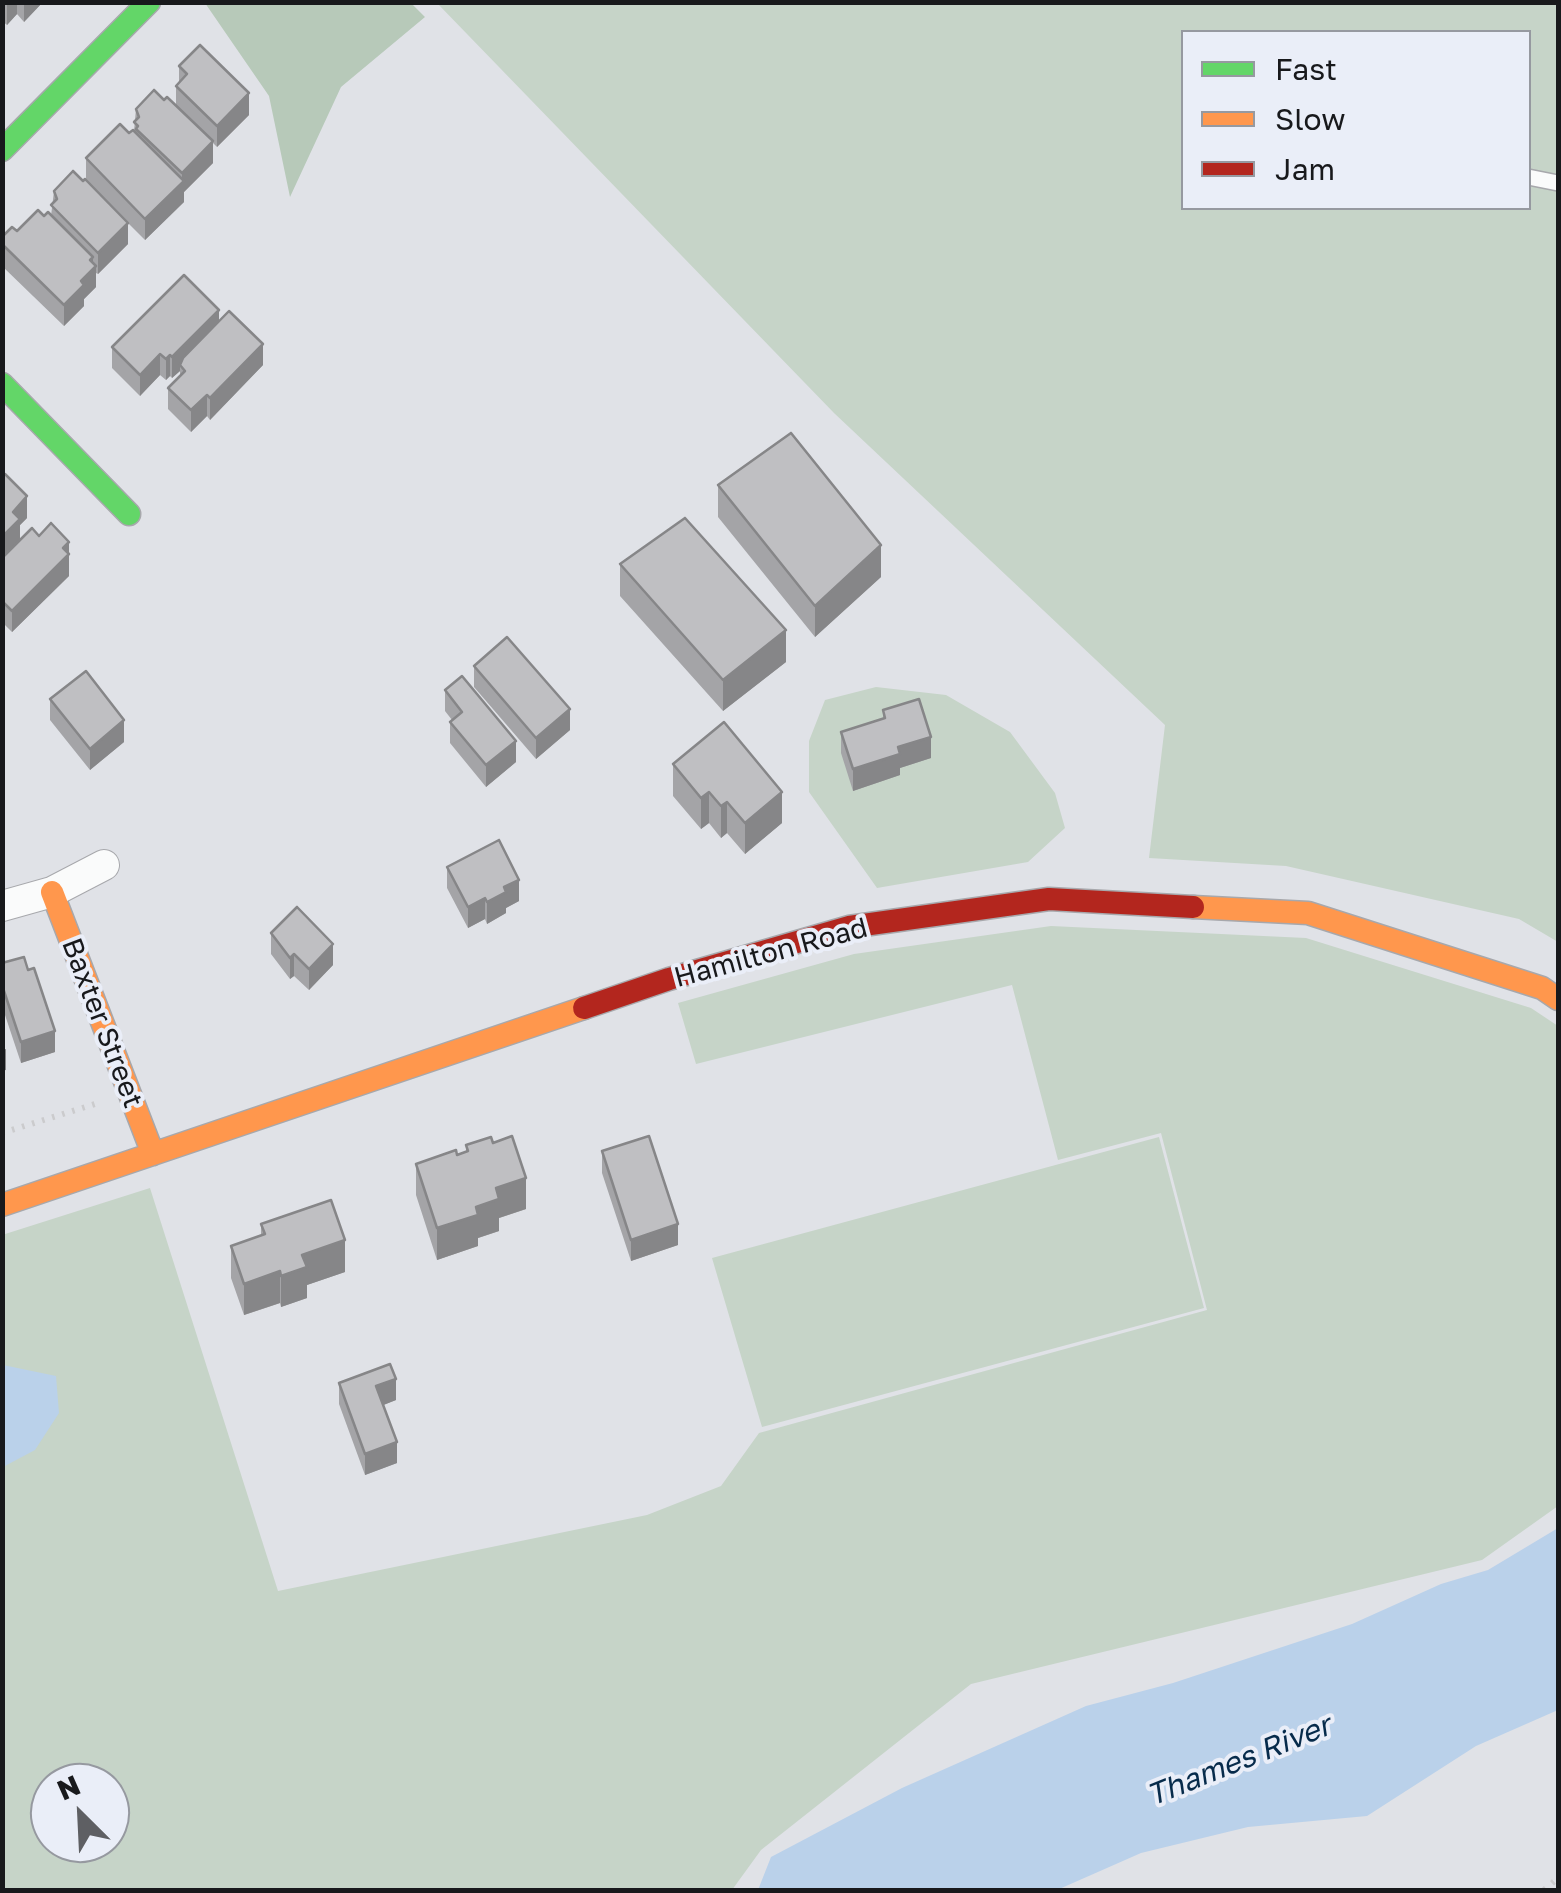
<!DOCTYPE html>
<style>
body{margin:0}
#map{position:relative;width:1561px;height:1893px;overflow:hidden;background:#e0e2e7;font-family:"Golos Text",sans-serif}
canvas{display:block}
.frame{position:absolute;inset:0;border:5px solid #18191c;pointer-events:none}
.legend{position:absolute;left:1181px;top:30px;width:350px;height:180px;box-sizing:border-box;background:#eaeef8;border:2px solid #9699a0;margin:0;padding:12px 18px;list-style:none;font-size:30px;color:#18191c}
.legend li{display:flex;align-items:center;gap:20px;height:50px}
.legend b{width:50px;border:2px solid #9699a0}
.north{position:absolute;left:30px;top:1763px;width:100px;height:100px;box-sizing:border-box;background:#eaeef8;border:2px solid #9699a0;border-radius:50%;rotate:336deg;font-size:28px;font-weight:700;line-height:40px;text-align:center;color:#18191c}
.north::after{content:'';display:block;margin:auto;width:35px;height:45px;background:#5e5f63;clip-path:polygon(50% 0,100% 100%,50% 72%,0 100%)}
</style>
<div id="map">
<canvas width="1561" height="1893"></canvas>
<div class="frame"></div>
<ul class="legend">
<li><b style="height:12px;background:#63d668"></b>Fast</li>
<li><b style="height:12px;background:#ff974d"></b>Slow</li>
<li><b style="height:12px;background:#b3261e"></b>Jam</li>
</ul>
<div class="north">N</div>
</div>
<script>
const ctx = document.querySelector('canvas').getContext('2d');
ctx.lineJoin = 'round';
function fillPath(path, color) { ctx.fillStyle = color; ctx.fill(path, 'evenodd'); }
const toPath = rows => new Path2D(rows.map(r => 'M' + r).join(''));
function stroke(path, color, width, dash) { ctx.strokeStyle = color; ctx.lineWidth = width; ctx.lineCap = dash ? 'butt' : 'round'; ctx.setLineDash(dash || []); ctx.stroke(path); }
function label(font, color, halo, rows, align = 'center') {
  ctx.font = font + ' "Golos Text",sans-serif'; ctx.lineWidth = 8; ctx.setLineDash([]); ctx.textBaseline = 'middle'; ctx.strokeStyle = halo; ctx.fillStyle = color; for (const [text, x, y, turn = 0] of rows) {
    ctx.save(); ctx.translate(x, y); ctx.rotate((+turn || 0) * Math.PI / 180); ctx.textAlign = isNaN(turn) ? turn : align; if (halo) ctx.strokeText(text, 0, 0); ctx.fillText(text, 0, 0); ctx.restore();
  }
}
fillPath(toPath([
 [437,3,1558,3,1558,942,1519,919,1286,866,1149,858,1165,725,834,413],
 [1184,32,1528,32,1528,208,1184,208],
 [876,687,946,695,1010,732,1055,793,1065,828,1028,862,877,888,809,792,809,741,825,700],
 [1051,926,1306,938,1531,1008,1558,1026,1558,1506,1482,1560,971,1684,761,1850,732,1890,3,1890,2,1235,150,1188,278,1591,647,1515,721,1486,759,1433,1207,1310,1161,1133,1058,1160,1012,985,696,1064,678,1003,854,954],
 [50,1783,110,1783,110,1843,50,1843],
 [1159,1137,1204,1308,762,1427,712,1258]
]), '#c6d4c8');
fillPath(toPath([
 [205,3,411,3,425,17,341,87,290,197,269,96]
]), '#b7c9b9');
fillPath(toPath([
 [3,1365,56,1376,59,1413,35,1450,3,1467],
 [1558,1528,1558,1710,1476,1746,1367,1816,1248,1827,1141,1853,1057,1890,758,1890,771,1857,902,1788,1086,1706,1173,1683,1352,1624,1441,1584,1488,1570]
]), '#bad1ea');
const lane = toPath([
 [1528,177,1558,183]
]);
const street = toPath([
 [2,906,52,892,104,865]
]);
const fast = toPath([
 [2,150,149,2],
 [2,384,129,514]
]);
const slow = toPath([
 [52,892,153,1154],
 [1193,907,1308,913,1542,988,1558,999],
 [2,1205,584,1008]
]);
const jam = toPath([
 [584,1008,669,979,849,927,1049,899,1193,907]
]);
stroke(lane, '#a7a8ac', 18);
stroke(street, '#a7a8ac', 32);
stroke(fast, '#a7a8ac', 25);
stroke(slow, '#a7a8ac', 25);
stroke(jam, '#a7a8ac', 25);
stroke(toPath([
 [2,1133,95,1104],
 [1544,1890,1558,1878]
]), '#cbcbcd', 6, [2.5, 8]);
stroke(lane, '#fafbfb', 15);
stroke(street, '#fafbfb', 30);
stroke(fast, '#63d668', 22);
stroke(slow, '#ff974d', 22);
stroke(jam, '#b3261e', 22);
fillPath(toPath([
 [2,2,43,2,24,22,17,14,7,25,2,21],
 [179,66,249,115,217,147,213,143,213,163,184,192,184,202,145,240,128,223,128,244,98,274,96,273,96,287,84,299,84,306,64,326,2,266,2,245,17,231,44,216,51,216,54,191,86,179,86,158,134,131,136,109,164,100,176,105,176,86,179,83],
 [219,321,263,365,210,420,207,416,191,432,168,409,168,388,180,376,180,371,172,378,170,376,166,380,160,375,140,396,112,368,112,347],
 [2,477,27,518,20,525,20,540,39,536,69,542,69,576,12,632,2,622],
 [718,485,881,577,815,637,718,517],
 [620,564,786,662,723,711,620,596],
 [474,666,570,730,536,759,474,687],
 [445,690,516,762,486,787,450,743,450,722,452,720,445,711],
 [50,699,124,742,90,770,50,720],
 [883,710,931,758,900,768,900,775,853,791,841,753,841,732,883,719],
 [673,764,782,823,745,854,727,833,721,838,709,823,701,829,673,796],
 [447,867,519,901,506,908,506,913,487,924,485,919,468,928,447,888],
 [271,933,333,965,309,990,294,976,290,979,271,954],
 [2,963,55,1052,21,1063,2,1006],
 [493,1143,526,1209,499,1218,499,1231,478,1238,478,1246,437,1260,416,1195,416,1164,466,1152,466,1145],
 [602,1151,678,1245,631,1261,602,1173],
 [261,1224,345,1272,307,1285,307,1298,281,1307,280,1303,244,1315,231,1278,231,1246,261,1236],
 [339,1383,396,1400,383,1405,397,1463,365,1475,339,1404]
]), '#a4a4a7');
fillPath(toPath([
 [8,2,17,2,17,14,7,25,7,4],
 [24,2,43,2,24,22],
 [249,93,249,115,217,147,217,126],
 [213,141,213,163,184,192,184,202,145,240,145,219,182,183,182,173],
 [128,223,128,244,98,274,98,253],
 [93,257,93,269,96,266,96,287,84,299,84,306,64,326,64,305,81,281],
 [219,310,219,331,180,365,180,371,172,378,172,357],
 [263,344,263,365,210,420,210,398],
 [160,354,160,375,140,396,140,375],
 [170,355,170,376,166,380,166,359],
 [207,395,207,416,191,432,191,410],
 [27,496,27,518,20,525,20,540,2,558,2,537,13,512],
 [69,542,69,576,12,632,12,611],
 [881,545,881,577,815,637,815,606],
 [786,630,786,662,723,711,723,680],
 [570,709,570,730,536,759,536,738],
 [124,720,124,742,90,770,90,749],
 [931,737,931,758,900,768,900,775,853,791,853,769,898,747],
 [516,741,516,762,486,787,486,765],
 [709,792,709,823,701,829,701,798],
 [782,792,782,823,745,854,745,823],
 [727,802,727,833,721,838,721,806],
 [519,880,519,901,506,908,506,913,487,924,487,902,504,887],
 [485,898,485,919,468,928,468,907],
 [333,944,333,965,309,990,309,969],
 [294,954,294,976,290,979,290,958],
 [55,1031,55,1052,21,1063,21,1042],
 [6,1049,6,1070,2,1071,2,1050],
 [526,1178,526,1209,499,1218,499,1231,478,1238,478,1246,437,1260,437,1228,476,1207,496,1188],
 [678,1224,678,1245,631,1261,631,1240],
 [345,1240,345,1272,307,1285,307,1298,281,1307,281,1276,302,1255],
 [280,1271,280,1303,244,1315,244,1284],
 [396,1379,396,1400,376,1408,376,1386],
 [397,1442,397,1463,365,1475,365,1454]
]), '#868688');
const building = toPath([
 [200,45,249,93,217,126,176,86,187,74,179,66,200,45],
 [154,90,164,100,167,97,213,141,182,173,136,129,138,126,134,122,139,117,136,109,154,90],
 [120,124,129,133,133,130,184,181,145,219,86,158,120,124],
 [73,171,83,181,85,179,128,223,98,253,51,205,57,199,54,191,73,171],
 [38,210,44,216,48,212,93,257,90,260,96,266,81,281,84,285,64,305,2,244,2,237,12,227,17,231,38,210],
 [184,275,219,310,172,357,170,355,166,359,160,354,140,375,112,347,184,275],
 [229,311,263,344,210,398,207,395,191,410,168,388,185,371,180,365,183,358,229,311],
 [791,433,881,545,815,606,718,485,791,433],
 [5,474,27,496,13,512,20,519,2,537,2,477,5,474],
 [685,518,786,630,723,680,620,564,685,518],
 [51,523,69,542,63,548,69,554,12,611,2,601,2,558,32,528,39,536,51,523],
 [507,637,570,709,536,738,474,666,507,637],
 [86,671,124,720,90,749,50,699,86,671],
 [462,676,516,741,486,765,450,722,462,712,445,690,462,676],
 [919,699,931,737,898,747,900,754,853,769,841,732,885,718,883,710,919,699],
 [724,722,782,792,745,823,727,802,721,806,709,792,701,798,673,764,724,722],
 [499,840,519,880,504,887,506,892,487,902,485,898,468,907,447,867,499,840],
 [297,907,333,944,309,969,294,954,290,958,271,933,297,907],
 [24,957,28,970,34,968,55,1031,21,1042,2,985,2,963,24,957],
 [512,1136,526,1178,496,1188,499,1199,476,1207,478,1215,437,1228,416,1164,456,1150,457,1155,468,1151,466,1145,491,1137,493,1143,512,1136],
 [649,1136,678,1224,631,1240,602,1151,649,1136],
 [331,1200,345,1240,302,1255,307,1267,281,1276,280,1271,244,1284,231,1246,265,1234,261,1224,331,1200],
 [390,1364,396,1379,376,1386,397,1442,365,1454,339,1383,390,1364]
]);
fillPath(building, '#bfbfc2');
stroke(building, '#868688', 2.5);
label('28px', '#18191c', '#eaeef8', [
 ["Hamilton Road",771,953,-15],
 ["Baxter Street",102,1023,69]
]);
label('italic 30px', '#072b4b', '#eaeef8', [
 ["Thames River",1239,1761,-22]
]);
</script>
